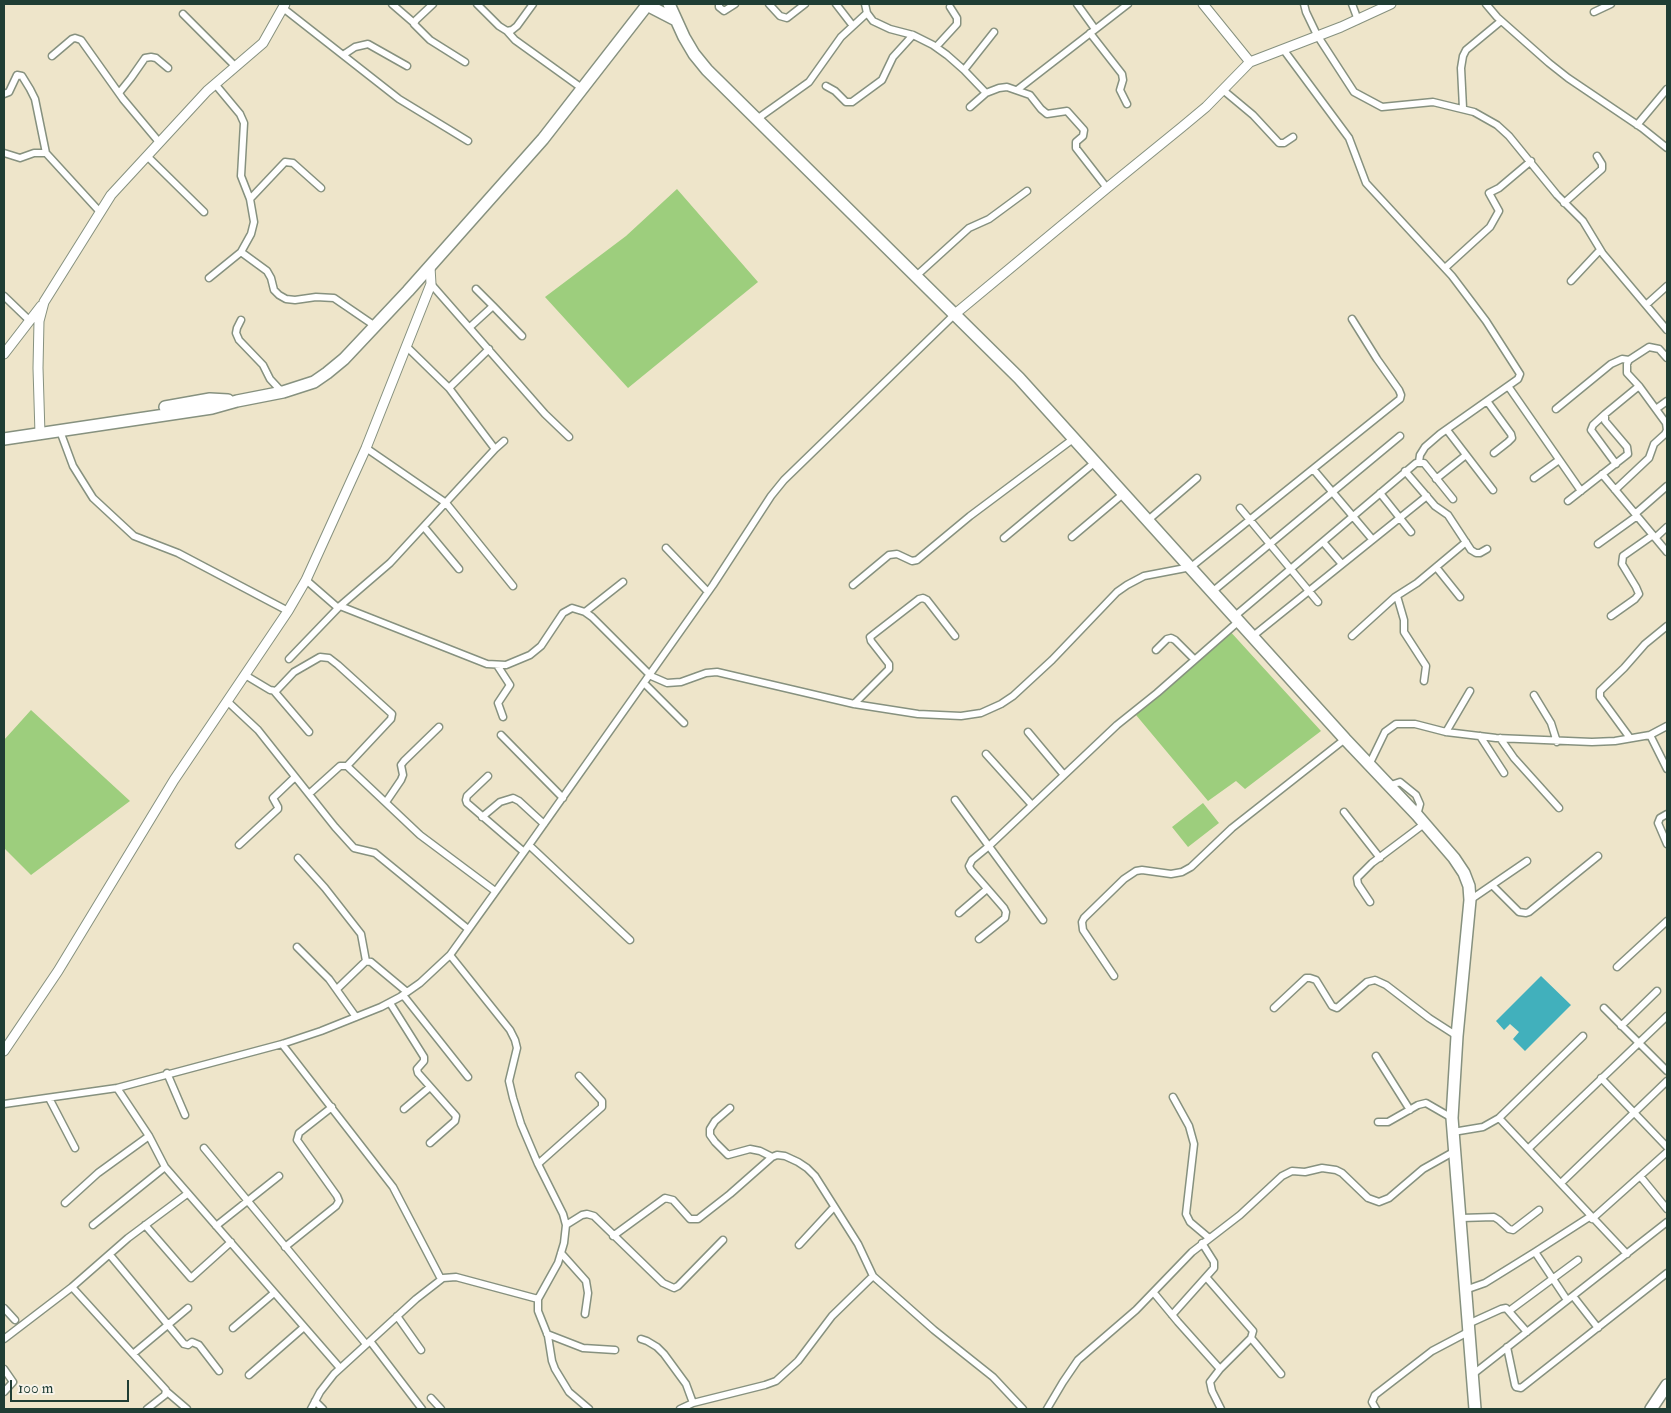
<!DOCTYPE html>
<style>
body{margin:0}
#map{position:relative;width:1671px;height:1413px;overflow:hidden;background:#eee5ca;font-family:"IM FELL Double Pica",serif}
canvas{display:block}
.frame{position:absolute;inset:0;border:5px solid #1f3d34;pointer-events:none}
.scale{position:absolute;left:10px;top:1380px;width:119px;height:22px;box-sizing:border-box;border:2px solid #1f3d34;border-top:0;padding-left:6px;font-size:15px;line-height:18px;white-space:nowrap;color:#1f3d34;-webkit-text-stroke:4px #f7f3e8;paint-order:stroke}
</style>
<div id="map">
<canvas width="1671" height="1413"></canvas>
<div class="frame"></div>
<div class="scale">100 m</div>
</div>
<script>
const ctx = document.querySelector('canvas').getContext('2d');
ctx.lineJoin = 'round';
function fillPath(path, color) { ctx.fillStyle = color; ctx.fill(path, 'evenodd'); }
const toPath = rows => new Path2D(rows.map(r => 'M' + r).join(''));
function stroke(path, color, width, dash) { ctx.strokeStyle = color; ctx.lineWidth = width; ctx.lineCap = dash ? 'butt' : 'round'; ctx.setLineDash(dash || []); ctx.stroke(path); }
fillPath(toPath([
 [677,189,758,282,628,388,545,297,626,236],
 [1228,629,1321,731,1245,789,1236,781,1208,801,1136,715],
 [31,710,130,801,31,875,4,848,4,740],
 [1203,803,1219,823,1188,847,1172,827]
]), '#9dce7d');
fillPath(toPath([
 [1541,976,1571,1005,1525,1051,1513,1039,1519,1032,1510,1024,1504,1030,1496,1021]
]), '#41b0bc');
const street = toPath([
 [392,4,414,23],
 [433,4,416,20,414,24,430,40,465,62],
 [477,4,499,26,507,31,512,30,517,26,533,4],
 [719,4,719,7,724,11,735,4],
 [769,4,780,16,787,18,805,4],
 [836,4,853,26],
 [865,4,867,13,873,21,890,29,913,35,933,45,947,55,964,70,986,93],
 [1077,4,1095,29],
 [1304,4,1306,12,1317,35,1354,92,1382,107,1433,102,1474,112,1497,125,1509,136,1557,195,1583,221,1603,254,1667,330],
 [1352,4,1358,20],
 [1486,4,1497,17,1549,63,1568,78,1642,128,1667,148],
 [283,8,399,99,468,141],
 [1594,12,1611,4],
 [183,14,235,66],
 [507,31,515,40,583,89],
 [1090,33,1122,74,1123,80,1120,90,1127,104],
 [936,47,957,24,957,18,950,7],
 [1283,49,1349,138,1366,183,1452,276,1486,321,1520,374,1518,379,1440,434,1425,447,1420,455,1419,462],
 [343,55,355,47,368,44,407,66],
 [52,56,72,39,75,38,81,40,123,99,159,142],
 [964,70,994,32],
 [826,86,835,91,846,102,852,102,882,80,893,57,913,35],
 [1017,90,1128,4],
 [1223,90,1253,115,1279,143,1284,143,1293,137],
 [119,93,131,78,145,58,151,57,156,58,168,68],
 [4,94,9,92,17,75,22,76,30,89,35,99,46,153],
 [970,107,986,93,999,88,1007,87,1030,95,1041,109,1047,114,1067,111,1084,130,1083,136,1076,142,1076,148,1107,188],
 [1463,108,1461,68,1463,56,1466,50,1501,21],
 [757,119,809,82,841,37,867,13],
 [1637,125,1667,89],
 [4,153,20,158,34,153,46,153,100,212],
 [147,156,204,212],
 [250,199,285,162,293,163,321,188],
 [1564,203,1602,169,1602,164,1597,156],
 [241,252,267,271,271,278,274,290,279,295,286,299,295,300,316,297,334,298,375,326],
 [1445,268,1490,227,1499,211,1489,193,1499,188,1531,161],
 [915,277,969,228,989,219,1027,191],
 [209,278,241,252,251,234,254,222,250,199,241,176,244,123,240,114,215,84],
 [1571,281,1600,250],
 [431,284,545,414,569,437],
 [476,289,493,306],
 [4,296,30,321],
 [1647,304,1667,286],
 [241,320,237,328,236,333,239,340,263,365,270,379,282,392],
 [470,327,493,306,522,336],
 [406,346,449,388,495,449,504,441],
 [1508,386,1581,491],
 [449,388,489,349],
 [1487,401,1511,434,1512,438,1508,442,1494,453],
 [1556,409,1611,364,1622,359,1629,360],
 [1656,409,1667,401],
 [1605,414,1593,425,1591,430,1616,464],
 [1447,430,1493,490],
 [60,431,73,466,93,498,134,536,178,553,288,611],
 [366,448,446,503,513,586],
 [1313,469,1372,539],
 [1405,471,1435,506,1448,515,1471,550,1476,553,1480,553,1487,549],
 [1602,474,1667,552],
 [1534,478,1559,460],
 [1436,479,1466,455],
 [1615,490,1649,458,1654,444,1665,434,1667,430,1666,423,1639,386,1627,373,1627,364,1629,360,1649,347,1659,349,1667,358],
 [1380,493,1411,532],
 [1568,501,1628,454,1627,447,1605,421,1605,414,1639,386],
 [1240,508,1318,602],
 [1635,514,1667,486],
 [1147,521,1197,478],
 [424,527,459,569],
 [1072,537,1123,494],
 [1004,538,1094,463],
 [1655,538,1667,527],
 [1323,542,1341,563],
 [1598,544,1637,516],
 [666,548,708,592],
 [1436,567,1460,597],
 [306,580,337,607,340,606,487,664,506,665,530,655,541,646,563,613,572,608,585,612,592,617,651,676,667,683,681,682,706,673,717,672,854,704,918,714,961,716,981,713,1001,704,1013,696,1052,660,1117,592,1127,585,1144,576,1191,567,1400,399,1401,395,1399,390,1377,359,1352,319],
 [853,585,889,555,897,554,912,561,917,560,970,516,1073,439],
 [1212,592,1400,436],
 [1397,596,1404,620,1404,632,1426,666,1424,681],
 [585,612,623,582],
 [1235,616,1416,463,1424,463,1453,499],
 [1611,616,1635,599,1639,594,1636,587,1622,564,1623,556,1653,535],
 [1253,636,1427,496],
 [1352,636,1395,597,1417,583,1466,542],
 [1156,650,1167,639,1171,638,1175,640,1194,659],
 [289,659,340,606,390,563,495,449],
 [497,665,510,685,498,703,503,717],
 [245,675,270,690,276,691,294,672,320,657,329,658,338,665,392,714,391,719,347,766],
 [645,684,684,723],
 [274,691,309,732],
 [1534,695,1551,723,1557,742],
 [227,701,258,730,335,827,354,848,375,853,468,929],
 [854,704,889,669,889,664,871,641,870,637,919,599,923,598,927,600,955,636],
 [1028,732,1064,775],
 [1446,732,1470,691],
 [501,735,563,798],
 [1650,735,1667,769],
 [1480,736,1504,773],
 [1500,738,1514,758,1559,808],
 [1630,738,1600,697,1600,691,1624,668,1645,644,1667,626],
 [986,754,1032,805],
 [1369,765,1385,732,1396,724,1415,724,1446,732,1496,738,1592,742,1615,741,1650,735,1667,726],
 [488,776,467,796,466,800,467,803,524,852],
 [1388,786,1400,782,1416,795,1420,804,1417,815],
 [309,794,340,766,347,766,420,835,495,891],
 [955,800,1043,920],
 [386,802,401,780,403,775,401,765,404,761,439,727],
 [1344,812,1380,858],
 [1667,814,1660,818,1658,823,1667,844],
 [482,817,500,802,513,798,519,801,544,824],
 [239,845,278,809,278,807,273,798,295,777],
 [529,845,630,940],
 [298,858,325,888,361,934,366,961],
 [1492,885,1519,912,1526,913,1529,912,1598,856],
 [1470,900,1527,861],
 [1370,902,1358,884,1357,878,1372,863,1424,824],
 [959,913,987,889],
 [979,939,1005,918,1006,912,1004,908,971,870,969,866,972,860,989,846,1117,725,1157,693,1239,621],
 [297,947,329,979,356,1017],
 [450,955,510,1030,515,1040,517,1048,509,1081,513,1098,521,1124,538,1164,563,1214,566,1225,564,1243,558,1263,538,1299,538,1311,548,1336,552,1361,555,1369,569,1392,589,1409],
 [1617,967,1667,921],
 [1114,976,1083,930,1082,922,1084,918,1124,879,1136,871,1142,870,1171,874,1182,872,1191,867,1232,828,1345,739],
 [337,989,366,961,371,962,407,992],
 [403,995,468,1077],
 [390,1003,424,1057,424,1061,417,1069,418,1073,456,1116,455,1121,430,1143],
 [1274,1008,1306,978,1310,978,1316,980,1332,1006,1337,1008,1367,982,1375,980,1386,985,1429,1018,1457,1036],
 [1604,1008,1667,1071],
 [1621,1026,1657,991],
 [282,1044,393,1187,441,1279],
 [1376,1056,1410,1110],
 [167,1073,185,1115],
 [1601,1078,1667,1147],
 [117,1088,149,1136,165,1167,340,1368],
 [1173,1097,1189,1126,1194,1144,1186,1214,1190,1222,1209,1238],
 [49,1098,75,1148],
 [4,1104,117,1088,282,1044,321,1031,381,1007,400,997,420,983,450,955,529,845,713,585,771,496,784,480,955,314],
 [730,1108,715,1121,710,1129,710,1135,715,1142,728,1155,750,1149,760,1151,772,1157],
 [404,1109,430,1087],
 [1499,1118,1627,1254],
 [1378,1122,1388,1122,1418,1105,1426,1103,1452,1118],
 [1453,1132,1483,1127,1499,1118,1583,1036],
 [204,1148,366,1344],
 [1529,1148,1667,1016],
 [538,1164,602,1107,602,1101,579,1076],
 [1640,1176,1667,1209],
 [1561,1183,1667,1081],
 [65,1203,98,1173,149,1136],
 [1461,1218,1494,1217,1499,1220,1509,1229,1513,1230,1539,1210],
 [1592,1219,1667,1152],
 [93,1225,165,1167],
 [145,1225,191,1278,231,1242],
 [566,1225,582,1215,587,1214,594,1216,663,1283,674,1288,678,1286,723,1240],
 [216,1226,279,1176],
 [613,1236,665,1198,673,1200,690,1219,698,1219,730,1194,772,1157,777,1155,785,1156,798,1162,807,1168,815,1176,858,1244,873,1276,934,1330,993,1377,1023,1409],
 [799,1245,834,1207],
 [285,1247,336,1206,339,1201,337,1196,297,1140,299,1133,332,1107],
 [1535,1252,1567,1300],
 [561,1253,586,1281,588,1293,585,1314],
 [110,1255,184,1344,188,1345,192,1342,199,1345,219,1371],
 [1206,1277,1253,1331,1251,1338,1220,1369,1210,1382,1212,1391,1221,1409],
 [72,1287,133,1354,188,1308],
 [1465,1290,1485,1283,1535,1252,1591,1216],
 [1154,1293,1178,1322,1220,1369],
 [1573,1296,1598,1328],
 [4,1308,15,1320],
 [1509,1311,1578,1260],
 [1172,1315,1214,1268,1214,1262,1202,1243],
 [397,1316,421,1350],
 [1468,1324,1501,1309,1506,1308,1527,1332],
 [233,1328,274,1293],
 [547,1334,583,1348,615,1350],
 [1251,1338,1281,1374],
 [4,1339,72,1287,128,1238,187,1194],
 [641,1339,647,1341,657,1347,664,1354,686,1384,693,1403],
 [370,1341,422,1409],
 [1507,1347,1515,1385,1516,1387,1521,1388,1667,1273],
 [133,1354,166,1390,165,1395,147,1409],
 [4,1369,13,1382,4,1392],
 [249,1375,304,1327],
 [1472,1375,1667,1222],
 [166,1391,187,1409],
 [431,1398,441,1409],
 [315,1401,323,1409],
 [311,1409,320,1392,334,1374,416,1299,443,1278,456,1277,538,1299],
 [680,1409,693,1403,765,1385,776,1381,798,1361,832,1316,873,1276],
 [1047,1409,1063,1382,1078,1360,1136,1310,1192,1252,1240,1215,1282,1176,1292,1171,1305,1172,1322,1168,1336,1170,1342,1173,1368,1198,1379,1202,1389,1198,1423,1169,1455,1151],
 [1376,1409,1372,1402,1375,1395,1432,1351,1468,1332]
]);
const secondary = toPath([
 [1250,62,1341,27,1391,4],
 [955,314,1107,188,1182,127,1206,107,1250,62,1203,4],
 [4,354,41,306],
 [40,434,38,368,39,321,44,302,111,195,207,91,263,43,285,4],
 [4,1051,58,971,174,780,288,611,306,580,366,448,431,284,430,267]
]);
const highway = toPath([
 [669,4,684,37,694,54,707,70,1019,378,1345,739,1417,815,1454,858,1464,873,1469,886,1470,900,1457,1036,1452,1118,1475,1409],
 [647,5,676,20],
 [165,407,210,399,228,400],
 [4,439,212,408,237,401,283,392,314,382,327,373,344,359,408,291,543,139,648,4],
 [1651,1409,1667,1385]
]);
stroke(street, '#86917f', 9);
stroke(secondary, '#86917f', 11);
stroke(highway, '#86917f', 14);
stroke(street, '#fff', 6);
stroke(secondary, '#fff', 9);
stroke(highway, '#fff', 11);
</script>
